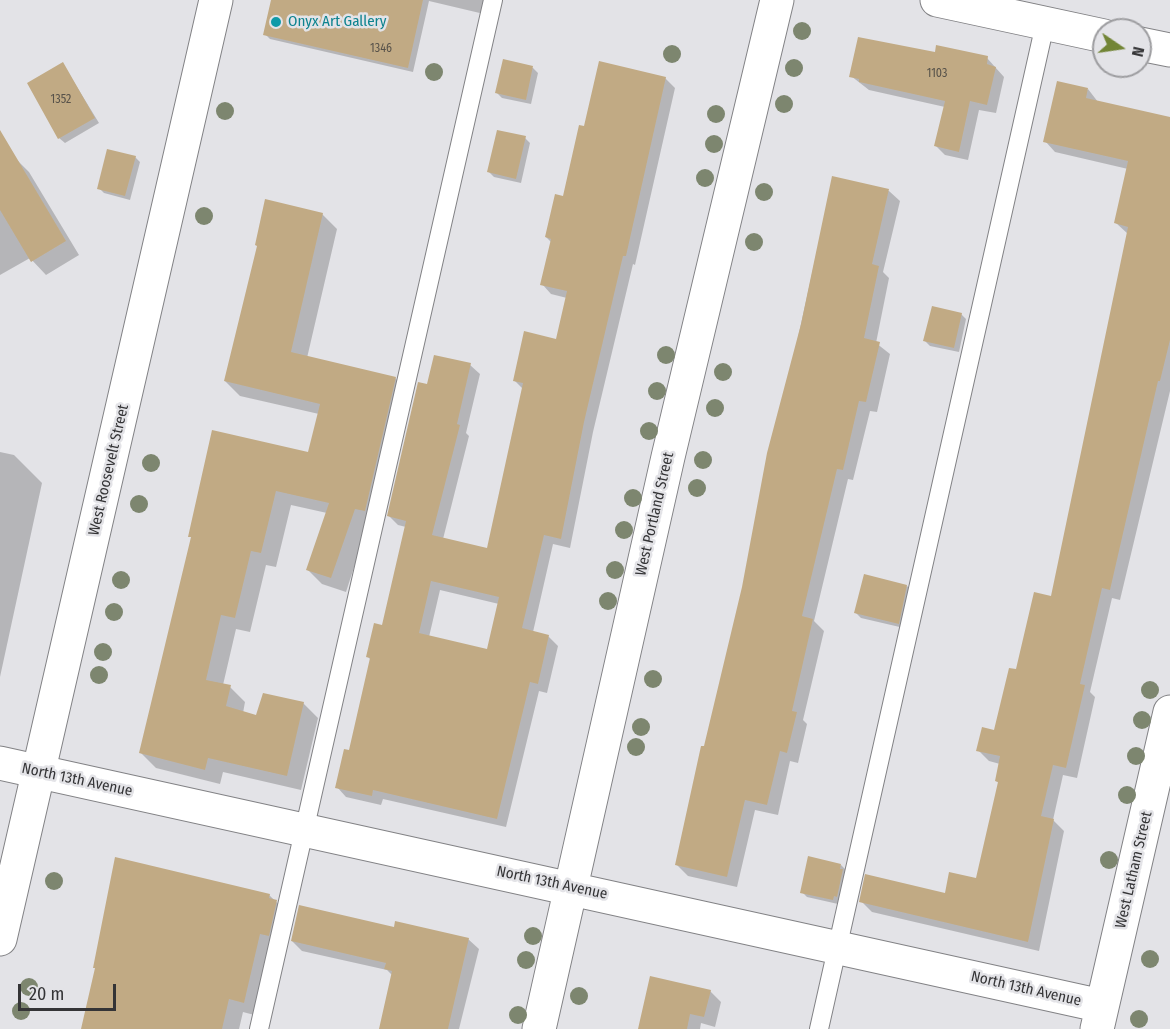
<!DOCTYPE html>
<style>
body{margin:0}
#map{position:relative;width:1170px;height:1029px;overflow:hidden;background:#e3e3e7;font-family:"Fira Sans Condensed",sans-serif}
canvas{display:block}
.north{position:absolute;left:1092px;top:18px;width:60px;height:60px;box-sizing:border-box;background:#e3e3e7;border:2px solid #9d9da0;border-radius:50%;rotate:103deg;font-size:16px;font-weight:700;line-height:24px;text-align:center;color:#343436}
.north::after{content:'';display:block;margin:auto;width:21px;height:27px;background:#728536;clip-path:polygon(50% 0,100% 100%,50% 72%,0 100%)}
.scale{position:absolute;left:18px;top:984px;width:98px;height:27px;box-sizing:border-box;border:3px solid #343436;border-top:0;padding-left:8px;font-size:18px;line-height:21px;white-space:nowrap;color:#343436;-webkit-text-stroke:4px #e3e3e7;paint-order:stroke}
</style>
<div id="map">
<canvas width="1170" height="1029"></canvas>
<div class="north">N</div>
<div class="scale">20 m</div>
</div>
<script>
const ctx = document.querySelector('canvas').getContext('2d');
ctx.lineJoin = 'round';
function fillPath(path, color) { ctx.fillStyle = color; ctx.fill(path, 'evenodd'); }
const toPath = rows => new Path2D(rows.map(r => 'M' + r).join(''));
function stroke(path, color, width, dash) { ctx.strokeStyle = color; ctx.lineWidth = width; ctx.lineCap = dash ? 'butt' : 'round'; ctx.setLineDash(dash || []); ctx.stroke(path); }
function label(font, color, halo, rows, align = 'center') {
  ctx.font = font + ' "Fira Sans Condensed",sans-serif'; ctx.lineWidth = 5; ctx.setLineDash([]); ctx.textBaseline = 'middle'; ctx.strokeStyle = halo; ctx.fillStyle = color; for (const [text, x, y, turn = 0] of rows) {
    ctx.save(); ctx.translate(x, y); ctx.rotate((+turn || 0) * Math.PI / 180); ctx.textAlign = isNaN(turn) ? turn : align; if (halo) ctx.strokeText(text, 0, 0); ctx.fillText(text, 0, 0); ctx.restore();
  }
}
fillPath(toPath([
 [272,0,487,0,484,14,429,1,413,72,270,39,265,34],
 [936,54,987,58,1004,77,996,113,979,110,968,160,945,155,936,146,945,107,869,90,851,76],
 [504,61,533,68,538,73,531,104,502,98,497,93],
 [63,64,99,123,65,143,59,138],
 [665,78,675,88,635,265,633,264,593,432,570,548,553,544,533,632,548,636,558,646,547,693,539,691,506,827,383,799,381,805,346,797,337,787,350,752,371,660,368,657,384,627,406,527,398,525,389,516,428,386,470,365,480,374,466,433,469,436,443,539,489,550,523,389,514,380,557,340,567,298,551,294,542,284,551,242,546,237,564,197,585,128],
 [440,590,499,604,488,651,429,637],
 [1088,89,1098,102,1170,118,1170,391,1120,600,1112,598,1090,692,1095,697,1077,778,1063,775,1053,820,1064,831,1039,951,872,912,861,901,946,894,977,880,999,783,996,781,1000,764,989,761,978,750,995,732,1017,671,1052,598,1128,234,1116,223,1128,169,1055,152,1045,141],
 [525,138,530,143,521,183,494,177,489,172],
 [135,157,140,162,130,200,104,193,99,188],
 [15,158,29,172,79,255,46,275,30,258,0,275,0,167],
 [833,178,889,191,900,201,883,272,889,278,876,343,890,354,877,412,870,411,853,480,848,479,814,621,824,631,803,720,807,724,798,763,790,761,778,815,755,810,737,887,688,876,677,865,743,588],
 [322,214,337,229,307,358,395,378,410,393,346,592,322,584,307,569,327,513,291,505,276,567,266,565,250,632,236,629,223,685,230,687,245,702,243,713,257,717,303,703,318,718,301,790,223,772,220,784,156,768,141,753,192,538,310,454,319,414,240,396,225,381],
 [961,314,966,319,959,352,930,346,925,341],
 [0,452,14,455,42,483,0,677],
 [907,586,912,591,904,628,861,618,856,613],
 [841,865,846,870,838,904,807,897,802,892],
 [269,895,290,915,258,1016,243,1012,239,1029,83,1029],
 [395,928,468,939,479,949,459,1029,381,1029,393,976,387,970,302,951,292,941],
 [710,991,721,1002,715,1027,701,1023,700,1029,640,1029]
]), '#0003');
fillPath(toPath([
 [271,0,423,0,408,68,263,35],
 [858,37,935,52,936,45,988,56,987,64,996,67,987,105,970,101,959,152,934,146,945,101,859,82,859,79,849,77],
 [503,59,533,66,526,100,495,93],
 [599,61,666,77,626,256,623,256,584,422,561,539,544,535,522,628,549,635,538,684,530,682,497,819,373,790,372,796,335,788,344,749,349,750,370,658,366,657,374,623,382,625,406,521,387,516,418,382,427,384,434,355,471,363,457,424,460,425,432,535,487,548,523,383,513,381,524,331,556,339,567,291,540,285,551,239,545,237,555,194,563,196,579,125,584,126],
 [431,581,499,597,487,649,419,633],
 [63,62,95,118,58,139,27,83],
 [1057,81,1088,88,1086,98,1170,117,1170,340,1160,381,1158,381,1110,590,1102,588,1080,684,1085,685,1066,768,1053,765,1041,816,1054,819,1028,942,859,902,865,874,945,893,949,872,976,878,998,782,995,781,1000,756,976,751,982,727,994,730,1009,668,1016,669,1034,592,1051,596,1128,227,1114,223,1128,161,1043,142],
 [0,130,66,241,31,262,0,210],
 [497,130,526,136,516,179,487,172],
 [107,149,136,156,125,196,97,189],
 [832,176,889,189,872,264,879,266,864,338,880,342,866,402,859,401,843,470,837,469,802,616,813,619,792,711,797,712,787,753,780,751,767,805,745,800,727,877,675,865,701,746,704,746,742,587,767,453,801,324],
 [265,199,323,213,291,352,396,377,365,511,355,509,331,578,306,570,329,503,276,491,261,553,251,551,235,618,221,615,206,680,231,685,226,706,256,715,263,693,304,702,287,776,208,758,205,770,139,753,191,537,188,537,212,430,308,452,320,404,224,381,257,246,255,245],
 [932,306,962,313,954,348,923,341],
 [864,574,907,585,899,624,854,613],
 [808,856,841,864,840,869,843,869,837,897,834,896,833,900,800,893],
 [115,857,270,894,269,898,277,900,269,936,260,934,244,1003,229,999,222,1029,81,1029,95,968,93,968],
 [299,905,394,927,395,921,469,938,448,1029,379,1029,392,971,384,969,386,963,291,941],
 [650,976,711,990,704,1017,690,1014,687,1029,638,1029]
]), '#c1aa84');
const service = toPath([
 [259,1029,493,0],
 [819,1029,1045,24]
]);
const minor = toPath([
 [0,763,1102,1006],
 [539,1029,668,457,777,0],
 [1097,1029,1170,712]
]);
const tertiary = toPath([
 [937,0,1104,36],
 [1140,44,1170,50],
 [0,939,216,0]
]);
stroke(service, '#828285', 20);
stroke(minor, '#828285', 35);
stroke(tertiary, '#828285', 35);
stroke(service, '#fff', 18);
stroke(minor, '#fff', 33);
stroke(tertiary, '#fff', 33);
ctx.fillStyle = '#7d866f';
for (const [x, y] of [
 [802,31],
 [672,54],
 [794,68],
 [434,72],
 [784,104],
 [225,111],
 [716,114],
 [714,144],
 [705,178],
 [764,192],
 [204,216],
 [754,242],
 [666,355],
 [723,372],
 [657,391],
 [715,408],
 [649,431],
 [703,460],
 [151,463],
 [697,488],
 [633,498],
 [139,504],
 [624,530],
 [615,570],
 [121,580],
 [608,601],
 [114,612],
 [103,652],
 [99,675],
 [653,679],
 [1150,690],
 [1142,720],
 [641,727],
 [636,747],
 [1136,756],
 [1127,795],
 [1109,860],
 [54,881],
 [533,936],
 [1150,959],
 [526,960],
 [29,987],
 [579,996],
 [21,1011],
 [518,1015],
 [1139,1019]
]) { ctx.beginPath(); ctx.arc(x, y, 9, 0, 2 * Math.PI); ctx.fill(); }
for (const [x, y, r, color] of [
 [276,22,6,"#0f9aa8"]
]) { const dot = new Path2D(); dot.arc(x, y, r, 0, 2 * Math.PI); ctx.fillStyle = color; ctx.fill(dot); stroke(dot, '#e3e3e7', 2); }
label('12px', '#57524a', null, [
 ["1346",381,49],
 ["1103",937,74],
 ["1352",61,100]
]);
label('15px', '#0d838f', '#e3e3e7', [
 ["Onyx Art Gallery",288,22]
], 'left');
label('15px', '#343436', '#e3e3e7', [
 ["West Roosevelt Street",109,470,-77],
 ["West Portland Street",655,514,-77],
 ["North 13th Avenue",77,780,12],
 ["West Latham Street",1134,870,-77],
 ["North 13th Avenue",552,883,12],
 ["North 13th Avenue",1026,989,13]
]);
</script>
